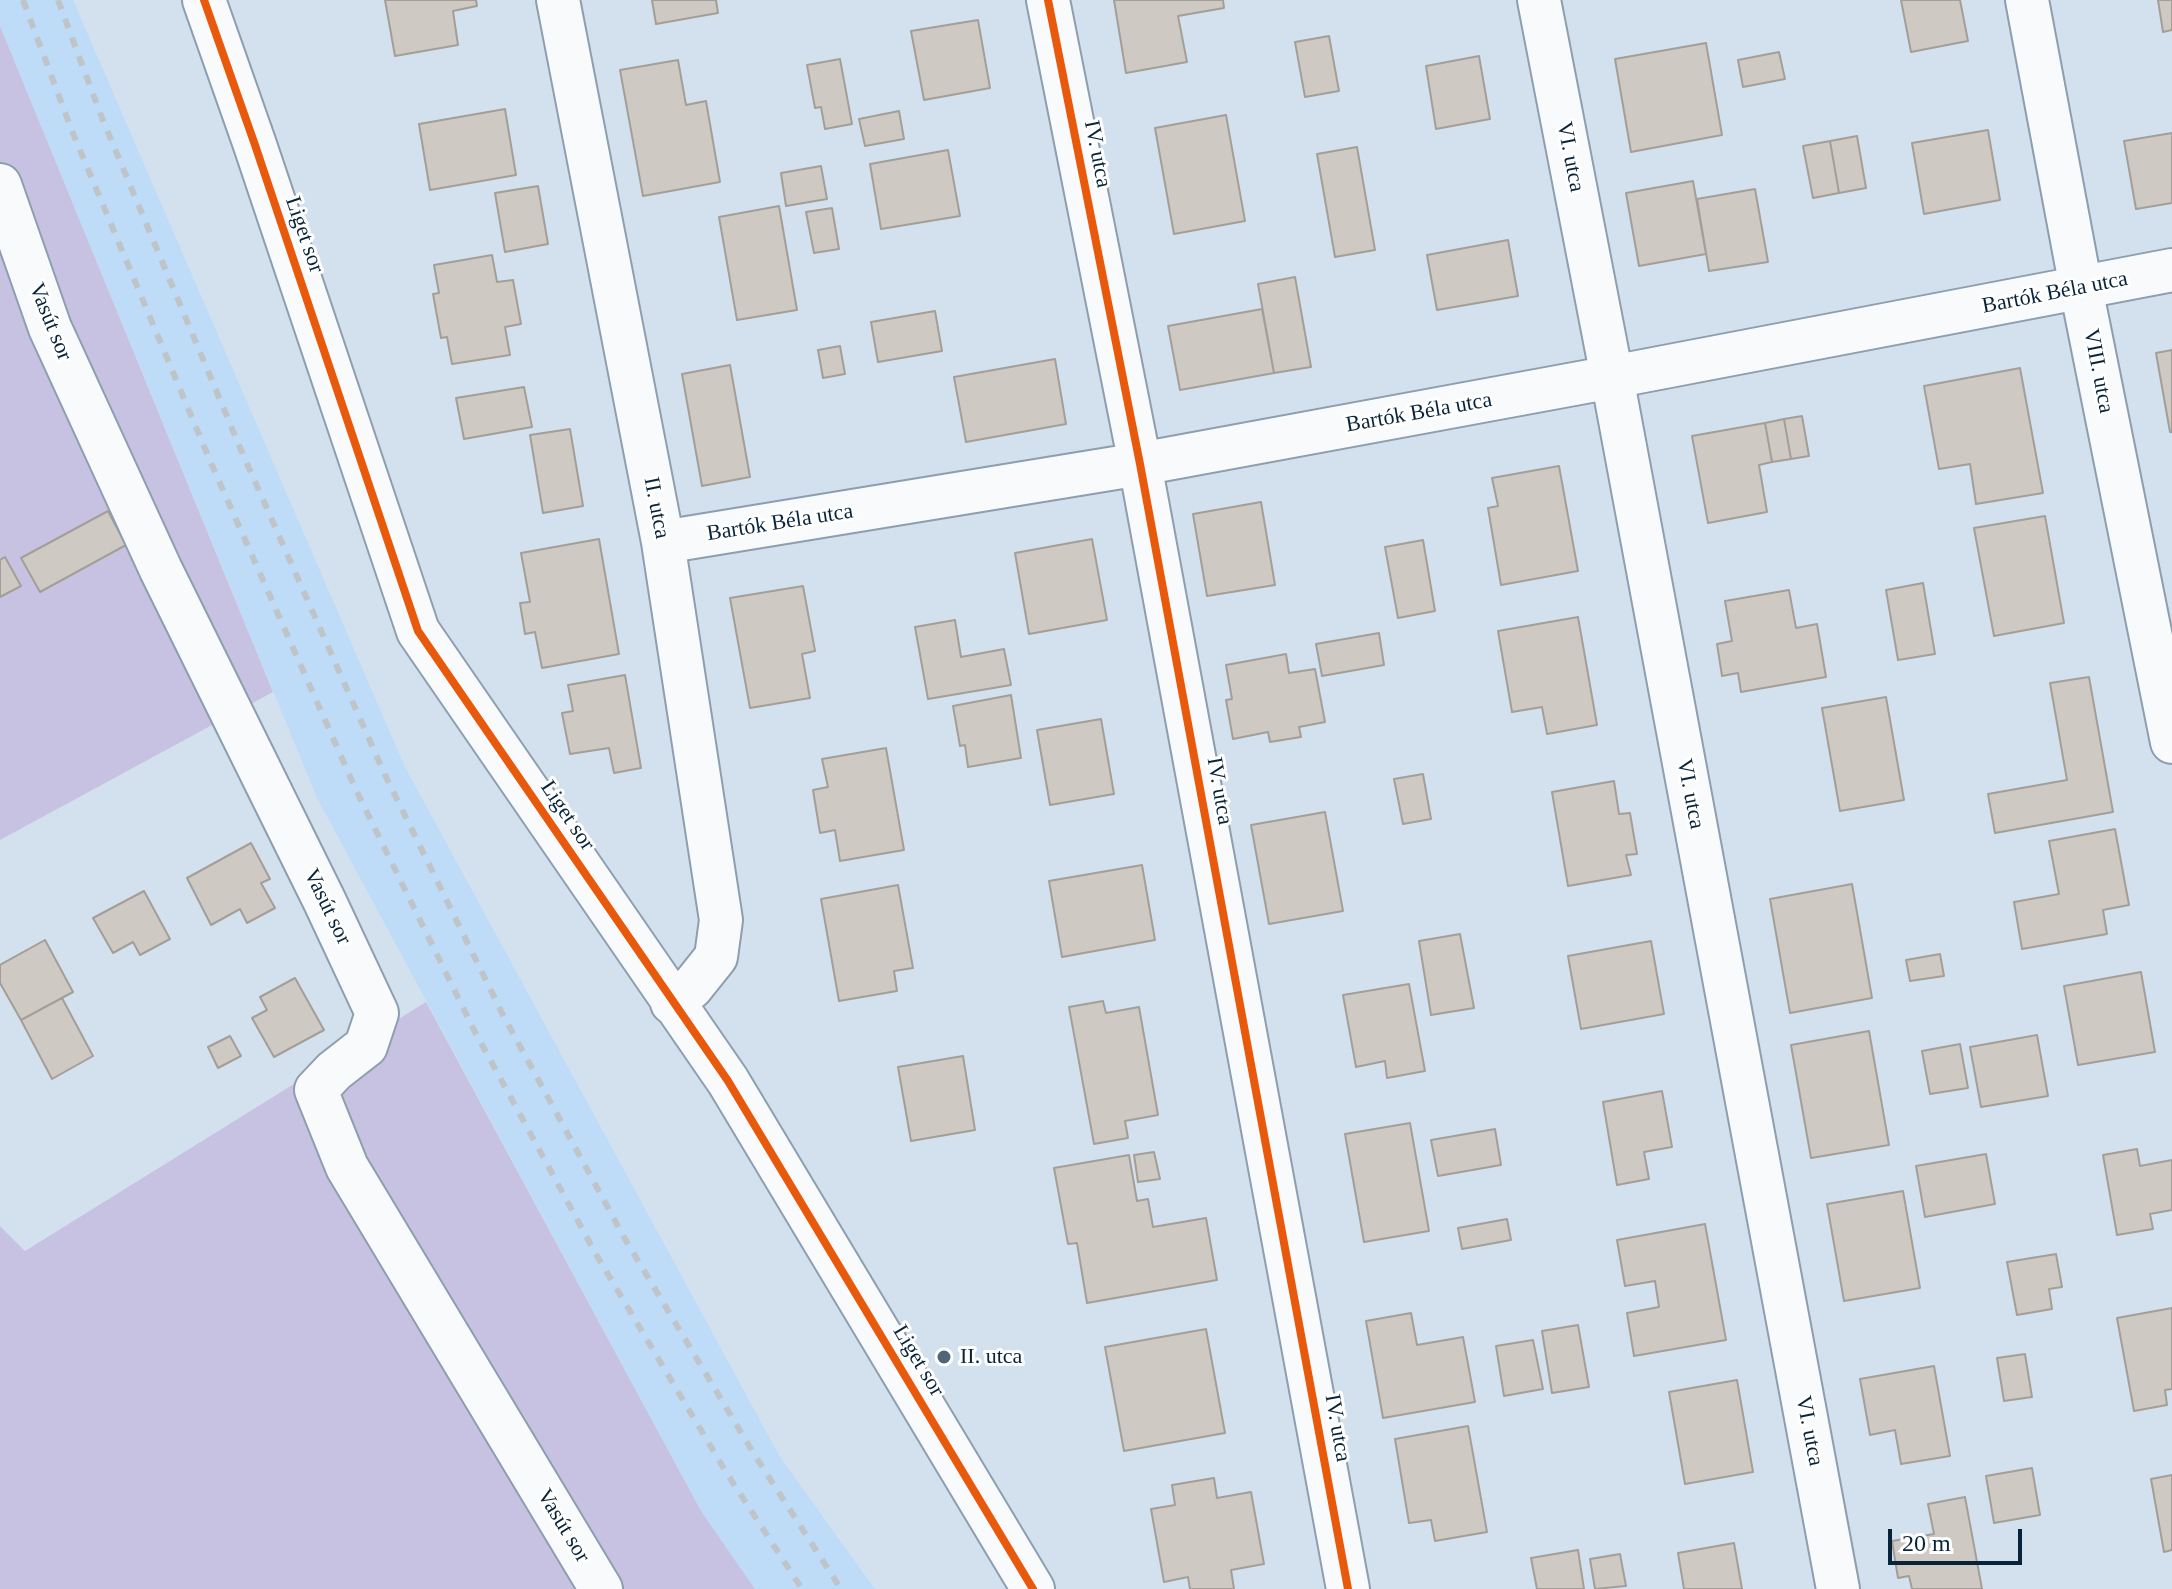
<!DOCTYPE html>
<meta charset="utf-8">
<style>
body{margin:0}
#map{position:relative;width:2172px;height:1589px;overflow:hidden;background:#d3e1ee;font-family:"Times New Roman",serif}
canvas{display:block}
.scale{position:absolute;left:1888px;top:1529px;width:134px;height:36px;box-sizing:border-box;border:4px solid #08243a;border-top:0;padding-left:10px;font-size:24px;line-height:28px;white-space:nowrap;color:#08243a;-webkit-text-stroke:6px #fff;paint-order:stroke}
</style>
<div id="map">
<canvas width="2172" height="1589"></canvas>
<div class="scale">20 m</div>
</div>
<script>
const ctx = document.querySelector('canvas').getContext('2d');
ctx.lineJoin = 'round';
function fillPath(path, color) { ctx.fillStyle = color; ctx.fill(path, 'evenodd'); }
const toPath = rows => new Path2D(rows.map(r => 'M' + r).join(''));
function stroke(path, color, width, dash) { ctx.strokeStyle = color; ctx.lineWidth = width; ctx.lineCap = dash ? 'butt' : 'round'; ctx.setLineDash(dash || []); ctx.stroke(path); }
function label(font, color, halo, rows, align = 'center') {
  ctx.font = font + ' "Times New Roman",serif'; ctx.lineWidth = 6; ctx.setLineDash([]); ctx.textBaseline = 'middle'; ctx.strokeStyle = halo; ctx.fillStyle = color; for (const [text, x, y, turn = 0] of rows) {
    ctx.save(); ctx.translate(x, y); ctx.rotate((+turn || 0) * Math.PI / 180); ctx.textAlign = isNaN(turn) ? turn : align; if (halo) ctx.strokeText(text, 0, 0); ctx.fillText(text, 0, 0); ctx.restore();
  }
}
fillPath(toPath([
 [0,0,73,0,405,767,780,1457,875,1589,755,1589,701,1511,317,798,0,26]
]), '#bedcf7');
fillPath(toPath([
 [0,26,273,692,0,840],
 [426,1002,701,1511,755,1589,0,1589,0,1226,25,1251]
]), '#c7c2e1');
const building = toPath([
 [385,0,476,0,477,6,453,11,458,45,395,56,385,0],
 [652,0,716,0,718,13,656,24,652,0],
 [1114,0,1223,0,1224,8,1178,16,1187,62,1126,73,1114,0],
 [1901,0,1960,0,1968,41,1911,52,1901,0],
 [2158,0,2172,0,2172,30,2163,32,2158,0],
 [978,20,990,88,924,100,911,31,978,20],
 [1329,36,1339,91,1305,97,1295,42,1329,36],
 [1706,43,1722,135,1631,152,1615,59,1706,43],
 [1779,52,1785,79,1743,87,1738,60,1779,52],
 [1479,56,1490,119,1436,129,1426,66,1479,56],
 [840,59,852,124,825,129,821,107,815,108,807,65,840,59],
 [678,60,686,105,706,101,720,182,643,196,620,70,678,60],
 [505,109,516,175,430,190,419,124,505,109],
 [899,111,904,139,865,146,859,119,899,111],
 [1226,115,1245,221,1174,234,1155,128,1226,115],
 [1988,130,2000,200,1924,214,1912,143,1988,130],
 [2172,133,2172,203,2136,209,2124,141,2172,133],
 [1857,136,1866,188,1839,193,1830,141,1857,136],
 [1830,141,1839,193,1813,198,1803,146,1830,141],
 [1357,147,1375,250,1335,257,1317,154,1357,147],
 [948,150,960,216,881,229,870,164,948,150],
 [821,166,827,199,786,206,781,173,821,166],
 [1693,181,1706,254,1639,266,1626,193,1693,181],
 [538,186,548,244,505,252,495,193,538,186],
 [1755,189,1768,262,1709,271,1697,199,1755,189],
 [779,206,797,310,737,320,719,217,779,206],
 [832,208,839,249,814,253,806,212,832,208],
 [1508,240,1518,296,1437,310,1427,255,1508,240],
 [492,255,497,282,513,280,521,324,505,327,510,355,452,364,447,337,441,338,433,294,439,293,434,265,492,255],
 [1295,277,1311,367,1274,373,1258,284,1295,277],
 [1262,309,1274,373,1180,390,1168,326,1262,309],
 [935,311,942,351,878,362,871,322,935,311],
 [840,346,845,374,823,378,818,350,840,346],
 [2172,350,2172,432,2170,432,2156,353,2172,350],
 [1055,359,1066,424,966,442,954,377,1055,359],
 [730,365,750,477,702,486,682,374,730,365],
 [2020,368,2043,493,1976,504,1970,464,1939,469,1924,386,2020,368],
 [524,387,532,427,464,439,456,398,524,387],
 [1802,416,1809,456,1791,459,1784,419,1802,416],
 [1784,419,1791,459,1772,462,1765,423,1784,419],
 [1765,423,1772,462,1759,465,1767,512,1708,523,1692,436,1765,423],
 [570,429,583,506,543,513,530,435,570,429],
 [1559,466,1578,571,1501,585,1488,508,1498,506,1492,478,1559,466],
 [1261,502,1275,585,1207,596,1193,514,1261,502],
 [108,511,126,545,40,592,21,558,108,511],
 [2045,516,2064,623,1994,636,1974,528,2045,516],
 [599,539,619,654,542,668,535,632,525,634,520,603,530,602,521,553,599,539],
 [1092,539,1107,620,1029,634,1015,553,1092,539],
 [1423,540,1435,611,1398,618,1385,547,1423,540],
 [5,557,21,586,0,597,0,560,5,557],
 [1923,583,1935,654,1898,660,1886,590,1923,583],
 [803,586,815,651,802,654,810,698,750,708,730,598,803,586],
 [1789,590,1796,628,1817,624,1826,677,1741,692,1738,673,1722,676,1717,644,1732,641,1725,601,1789,590],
 [1578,617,1597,725,1547,734,1542,707,1512,712,1498,631,1578,617],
 [955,620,961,657,1004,649,1011,685,928,699,915,627,955,620],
 [1379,633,1384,665,1322,676,1316,644,1379,633],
 [1286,654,1289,673,1315,669,1325,722,1299,727,1301,737,1270,742,1268,732,1233,739,1226,700,1232,699,1226,665,1286,654],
 [625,675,641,768,614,773,609,748,570,754,562,713,573,711,568,685,625,675],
 [2089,677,2113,812,1995,833,1988,794,2067,780,2050,683,2089,677],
 [1011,695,1021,758,968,767,965,745,960,746,953,706,1011,695],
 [1886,697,1904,800,1840,811,1822,708,1886,697],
 [1101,719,1114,794,1050,805,1037,730,1101,719],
 [886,748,904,850,840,861,835,830,820,833,813,790,828,787,822,759,886,748],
 [1423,774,1431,819,1403,824,1394,779,1423,774],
 [1614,781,1619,814,1630,813,1637,854,1626,855,1631,875,1568,886,1552,792,1614,781],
 [1325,812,1343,911,1269,924,1251,825,1325,812],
 [2115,829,2129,905,2103,910,2107,934,2022,949,2014,902,2059,894,2049,841,2115,829],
 [251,843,270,879,261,883,275,908,247,923,240,909,211,925,187,878,251,843],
 [1142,865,1155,940,1062,957,1049,881,1142,865],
 [1852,884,1872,998,1790,1013,1770,899,1852,884],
 [898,885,913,968,894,971,897,991,839,1001,821,899,898,885],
 [144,891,170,939,140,955,133,942,113,953,93,918,144,891],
 [1460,934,1474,1008,1431,1015,1419,941,1460,934],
 [45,940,73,992,21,1020,0,983,0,965,45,940],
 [1651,941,1664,1014,1581,1029,1568,956,1651,941],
 [1940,954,1944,976,1910,981,1906,960,1940,954],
 [2141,972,2155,1052,2078,1065,2064,986,2141,972],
 [295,978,324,1030,274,1057,252,1018,267,1010,260,997,295,978],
 [1409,984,1425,1071,1387,1078,1385,1061,1356,1067,1343,995,1409,984],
 [62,998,93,1056,52,1079,21,1020,62,998],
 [1103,1001,1106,1013,1139,1007,1158,1115,1125,1121,1128,1138,1094,1144,1069,1007,1103,1001],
 [1869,1031,1889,1145,1811,1158,1791,1045,1869,1031],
 [2037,1035,2048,1096,1981,1107,1970,1047,2037,1035],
 [230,1036,241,1056,218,1068,208,1047,230,1036],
 [1960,1044,1968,1088,1930,1094,1922,1051,1960,1044],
 [963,1056,975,1130,911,1141,898,1067,963,1056],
 [1662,1091,1672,1147,1644,1152,1649,1179,1617,1185,1603,1102,1662,1091],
 [1410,1123,1429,1231,1364,1242,1345,1134,1410,1123],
 [1495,1129,1501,1165,1438,1176,1431,1140,1495,1129],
 [2137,1149,2140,1166,2172,1160,2172,1210,2150,1214,2153,1229,2117,1235,2103,1155,2137,1149],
 [1154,1152,1160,1179,1138,1182,1134,1155,1154,1152],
 [1986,1154,1995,1204,1925,1217,1916,1166,1986,1154],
 [1129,1155,1137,1201,1148,1199,1153,1227,1206,1218,1217,1280,1087,1303,1077,1243,1068,1244,1054,1168,1129,1155],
 [1903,1191,1920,1288,1844,1301,1827,1204,1903,1191],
 [1507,1219,1511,1240,1462,1249,1458,1228,1507,1219],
 [1705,1224,1726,1340,1634,1356,1627,1313,1659,1307,1655,1281,1625,1286,1617,1240,1705,1224],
 [2056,1254,2062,1287,2049,1289,2052,1309,2017,1315,2007,1262,2056,1254],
 [2172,1308,2172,1389,2165,1390,2167,1405,2134,1411,2117,1318,2172,1308],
 [1411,1313,1417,1345,1463,1337,1475,1402,1383,1418,1366,1321,1411,1313],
 [1578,1325,1589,1387,1552,1393,1542,1331,1578,1325],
 [1206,1329,1225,1433,1124,1451,1105,1347,1206,1329],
 [1533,1340,1543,1389,1504,1396,1496,1346,1533,1340],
 [2025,1354,2032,1397,2004,1401,1997,1358,2025,1354],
 [1934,1366,1950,1456,1901,1464,1895,1430,1870,1435,1860,1379,1934,1366],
 [1737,1380,1753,1472,1685,1484,1669,1392,1737,1380],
 [1468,1426,1487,1532,1435,1541,1431,1520,1409,1523,1395,1439,1468,1426],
 [2032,1468,2040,1515,1994,1523,1986,1476,2032,1468],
 [2172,1475,2172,1550,2164,1552,2151,1479,2172,1475],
 [1214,1478,1217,1498,1251,1492,1264,1564,1231,1570,1234,1589,1190,1589,1188,1577,1164,1582,1151,1509,1175,1505,1172,1485,1214,1478],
 [1965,1497,1982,1589,1912,1589,1909,1576,1898,1578,1892,1541,1934,1534,1928,1504,1965,1497],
 [1734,1543,1742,1589,1684,1589,1678,1553,1734,1543],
 [1578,1550,1584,1589,1537,1589,1531,1558,1578,1550],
 [1620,1554,1626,1586,1595,1589,1590,1559,1620,1554]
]);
fillPath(building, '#cec9c3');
stroke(building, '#a39f98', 2);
const street = toPath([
 [204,0,255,145,418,631,728,1081,1033,1589],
 [558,0,663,542,721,920,716,957,692,987,672,1003],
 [1048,0,1140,464,1348,1589],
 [1539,0,1612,377,1838,1589],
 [2027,0,2081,288,2172,742],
 [0,185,50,328,161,570,325,902,377,1013,366,1046,334,1071,316,1090,347,1167,601,1589],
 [663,542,1140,464,1612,377,2172,270]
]);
stroke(street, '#8c9eaf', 46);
stroke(street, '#f8fafc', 42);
stroke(toPath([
 [23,0,72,131,211,463,356,790,474,1030,597,1256,726,1472,802,1589],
 [58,0,102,118,241,450,385,775,503,1015,625,1239,754,1454,841,1589]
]), '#bfc4c9', 6, [10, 10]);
stroke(toPath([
 [204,0,255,145,418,631,728,1081,1033,1589],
 [1048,0,1140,464,1348,1589]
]), '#e8590c', 8);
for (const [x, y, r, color] of [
 [944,1357,8,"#4f6679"]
]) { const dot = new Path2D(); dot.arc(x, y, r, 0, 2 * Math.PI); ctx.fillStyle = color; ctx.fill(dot); stroke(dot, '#fff', 3); }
label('22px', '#08243a', '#fff', [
 ["IV. utca",1097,154,79],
 ["VI. utca",1570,157,79],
 ["Liget sor",304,235,71],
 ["Bartók Béla utca",2055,293,-11],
 ["Vasút sor",50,322,68],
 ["VIII. utca",2098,371,79],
 ["Bartók Béla utca",1419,413,-10],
 ["II. utca",656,508,79],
 ["Bartók Béla utca",780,523,-9],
 ["IV. utca",1219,791,80],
 ["VI. utca",1690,794,79],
 ["Liget sor",567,816,56],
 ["Vasút sor",327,907,64],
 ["Liget sor",918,1361,59],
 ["IV. utca",1337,1428,80],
 ["VI. utca",1809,1431,79],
 ["Vasút sor",563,1526,59]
]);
label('22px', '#08243a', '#fff', [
 ["II. utca",960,1357]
], 'left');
</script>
